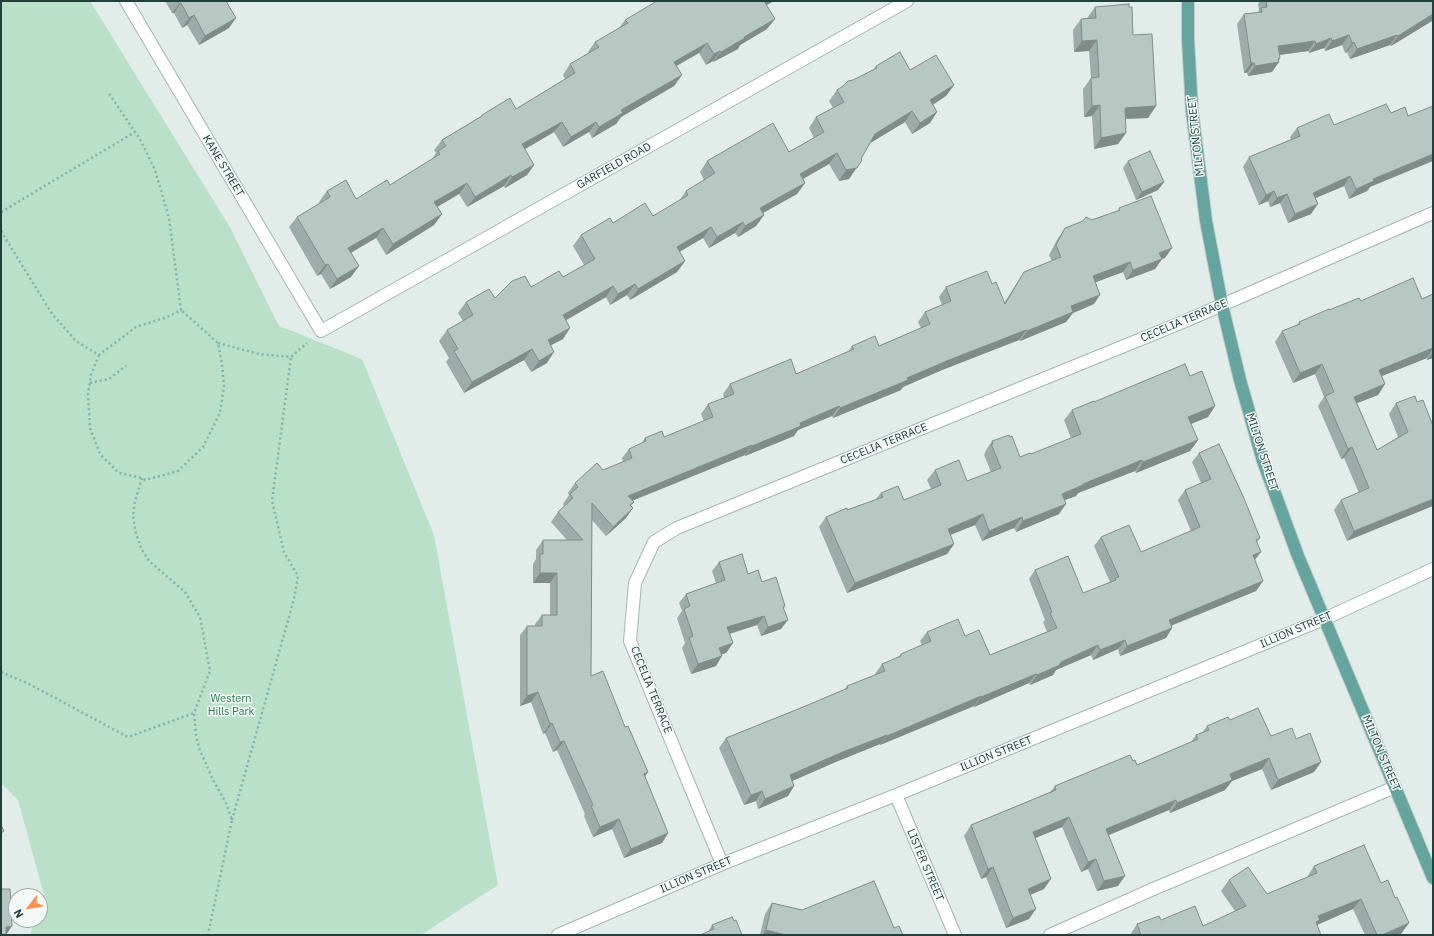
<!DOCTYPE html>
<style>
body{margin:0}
#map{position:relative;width:1434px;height:936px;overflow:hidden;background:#e2edea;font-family:"IBM Plex Sans",sans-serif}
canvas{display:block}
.frame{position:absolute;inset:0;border:2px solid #21403b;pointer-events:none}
.north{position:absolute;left:8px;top:888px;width:40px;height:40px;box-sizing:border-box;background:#f3f9f7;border:1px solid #9fafac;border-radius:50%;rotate:239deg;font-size:11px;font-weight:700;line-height:16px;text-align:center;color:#21403b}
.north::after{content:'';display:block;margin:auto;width:14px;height:18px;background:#fc9052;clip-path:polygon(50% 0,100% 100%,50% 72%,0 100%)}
</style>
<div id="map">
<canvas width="1434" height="936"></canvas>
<div class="frame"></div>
<div class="north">N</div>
</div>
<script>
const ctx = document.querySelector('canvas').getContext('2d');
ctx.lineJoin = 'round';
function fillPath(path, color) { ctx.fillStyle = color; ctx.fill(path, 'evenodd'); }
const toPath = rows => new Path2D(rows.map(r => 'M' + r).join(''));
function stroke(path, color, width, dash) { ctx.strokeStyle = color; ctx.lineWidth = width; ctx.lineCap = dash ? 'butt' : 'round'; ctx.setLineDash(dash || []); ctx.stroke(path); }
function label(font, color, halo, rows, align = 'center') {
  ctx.font = font + ' "IBM Plex Sans",sans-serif'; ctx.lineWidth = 3; ctx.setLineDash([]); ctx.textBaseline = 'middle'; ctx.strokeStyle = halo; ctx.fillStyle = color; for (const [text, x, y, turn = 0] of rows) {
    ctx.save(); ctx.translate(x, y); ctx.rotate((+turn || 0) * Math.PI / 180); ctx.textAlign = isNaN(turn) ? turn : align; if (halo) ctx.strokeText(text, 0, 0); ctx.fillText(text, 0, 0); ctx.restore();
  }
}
fillPath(toPath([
 [1,1,90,1,231,229,279,326,362,359,434,535,498,885,421,935,30,935,35,920,40,920,40,906,44,895,18,800,1,783]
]), '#bae0c9');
const minor = toPath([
 [126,1,321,331,907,1],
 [896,795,955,935],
 [722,864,630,641,635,583,654,542,677,528,1183,322,1433,213],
 [558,935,722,864,896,795,1324,619,1433,569],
 [1050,935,1151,890,1395,787]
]);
const major = toPath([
 [1188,1,1188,39,1192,111,1206,221,1222,305,1240,380,1263,461,1298,556,1433,878]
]);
stroke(minor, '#a4b6b2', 14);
stroke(major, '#c1cac8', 14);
stroke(toPath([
 [1,212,135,132],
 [1,231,52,314,76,341,99,355,136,327,167,317,181,310,169,218,155,170,141,141,108,92],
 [218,343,259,354,291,357,307,343],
 [99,355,91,375,88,394,90,428,100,454,119,473,142,478,145,480,178,471,203,447,220,413,224,386,222,364,218,343,181,310],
 [90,383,109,379,126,366],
 [142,478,135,501,133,515,136,534,142,550,149,561,185,592,200,617,210,671,194,713,196,735,199,748,213,780,226,803,232,820,208,935],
 [1,672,29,684,128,737,194,713],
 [232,820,294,599,298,576,284,552,272,501,291,357]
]), '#80b3a9', 2.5, [2, 3]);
stroke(minor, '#fff', 12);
stroke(major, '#64a69d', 12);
fillPath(toPath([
 [165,1,226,1,229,28,199,45,187,25,182,28,174,13,172,13],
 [1260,1,1433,1,1433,19,1432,21,1391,46,1390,45,1350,59,1347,52,1345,53,1342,45,1325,51,1324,48,1309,53,1308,51,1279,55,1278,61,1272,72,1248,76,1247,73,1244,73,1237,24,1244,14,1258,12,1259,10,1258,4],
 [767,5,767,29,740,45,738,49,713,62,713,61,706,65,699,53,676,66,682,75,674,86,621,117,616,124,592,138,589,132,563,147,554,132,525,149,534,165,527,175,505,188,504,186,467,207,459,194,437,207,442,214,434,225,386,255,376,238,351,253,351,277,330,289,321,274,317,276,289,227,297,217,320,203,319,202,327,191,356,199,390,185,432,159,436,153,434,150,442,140,480,117,482,115,516,109,565,79,563,75,570,64,589,53,588,52,595,42,619,28,625,20],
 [1095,7,1133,35,1156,106,1148,118,1125,119,1126,133,1118,144,1094,149,1092,116,1084,117,1083,89,1091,78,1089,51,1074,52,1073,30,1081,19,1087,18],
 [876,66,910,70,954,85,946,96,933,105,937,112,930,123,912,134,905,122,870,143,849,179,839,181,829,164,803,179,805,183,797,194,763,213,764,215,756,226,738,237,735,233,709,248,703,238,679,252,685,261,677,272,630,300,627,295,610,305,606,297,566,320,570,328,563,339,551,345,547,363,531,372,524,360,464,393,446,362,449,358,439,341,447,330,463,321,458,313,466,302,495,298,531,287,563,277,584,265,573,246,581,235,613,223,653,216,679,201,686,191,704,180,700,172,707,161,789,152,814,138,809,128,816,117,833,108,829,101,837,90,853,80,874,69],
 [1334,125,1370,187,1367,191,1349,199,1344,186,1316,198,1311,214,1288,223,1280,203,1270,207,1268,201,1259,205,1243,167,1249,157,1291,140,1290,137,1297,128],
 [1128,161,1164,182,1158,190,1136,200,1123,168],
 [1119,208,1165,258,1162,259,1155,269,1126,280,1123,272,1095,282,1094,304,1073,313,1066,322,1020,341,1019,340,942,370,903,387,901,390,833,418,832,416,798,430,794,436,745,456,745,455,632,501,634,502,631,506,626,518,606,536,592,520,591,676,625,727,648,772,645,777,668,833,662,843,624,858,612,829,593,837,584,816,585,814,557,750,553,752,545,733,543,734,531,702,520,706,520,635,527,626,535,626,535,624,542,615,550,615,550,583,533,583,533,564,536,559,536,550,543,540,567,540,551,522,558,512,564,506,563,504,569,495,568,493,575,483,603,470,623,462,622,458,629,449,641,444,645,438,664,437,704,421,701,414,708,404,724,398,723,394,730,384,796,374,848,352,852,346,879,346,921,328,918,322,925,312,942,305,939,297,946,287,992,284,1004,303,1024,272,1052,261,1049,255,1058,238,1065,228,1118,211],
 [1433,294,1433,358,1427,360,1427,358,1382,376,1385,384,1378,395,1357,403,1377,450,1398,437,1389,414,1396,403,1417,402,1433,426,1347,541,1334,510,1341,500,1359,493,1344,458,1341,459,1318,406,1324,397,1315,374,1293,383,1275,342,1282,331,1297,325,1299,322,1329,310,1361,301,1422,299],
 [1190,376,1215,406,1208,417,1191,424,1198,440,1190,451,1136,473,1135,471,1078,493,1076,496,1065,500,1059,514,1016,532,1014,528,982,541,975,525,950,535,954,544,947,554,847,593,819,527,826,517,847,510,875,500,881,493,904,500,931,489,927,480,935,470,967,481,991,472,984,455,985,453,985,452,992,441,1020,457,1031,454,1071,438,1064,420,1072,410,1094,402],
 [1199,453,1260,538,1257,542,1255,561,1263,581,1256,591,1171,626,1172,628,1166,638,1120,656,1118,649,1093,660,1091,655,1056,670,1053,675,1030,685,1029,683,974,707,974,706,880,745,880,744,838,761,792,781,794,786,788,796,758,809,756,801,744,805,719,748,726,738,808,705,845,689,847,686,875,675,875,674,882,664,898,657,901,654,922,645,920,641,927,632,965,636,990,655,1047,632,1043,622,1045,620,1029,579,1035,570,1083,593,1110,582,1094,546,1101,537,1141,552,1191,531,1178,500,1185,490,1201,483,1192,462],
 [719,562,748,574,762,582,785,606,784,608,781,629,761,636,757,625,730,634,733,643,726,653,722,654,716,666,691,674,682,648,685,643,677,618,682,611,679,603,686,594,716,583,712,571],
 [1230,720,1271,736,1296,739,1321,762,1314,772,1271,790,1262,769,1232,781,1225,790,1170,813,1169,810,1109,835,1118,886,1097,891,1088,869,1081,872,1062,827,1035,838,1044,889,1030,895,1029,919,1006,928,986,877,981,879,964,836,971,825,1050,792,1055,786,1133,761,1137,765,1191,742,1196,735,1202,733,1207,726],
 [1364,845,1401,934,1399,935,1365,935,1353,909,1317,925,1321,935,1130,935,1137,924,1161,920,1203,926,1235,911,1221,891,1229,880,1267,894,1307,877,1314,866],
 [772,903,802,910,894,928,903,935,760,935,765,914],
 [712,925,742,935,708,932]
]), '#9daca8');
fillPath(toPath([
 [764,1,774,1,757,11],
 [181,3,174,13,172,13,179,4],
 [1433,14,1433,19,1432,21,1391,46,1398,36],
 [194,15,187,25,182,28,189,18],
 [236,18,229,28,199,45,205,36],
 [775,19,767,29,740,45,738,49,713,62,721,52,744,37],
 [1349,35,1342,45,1325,51,1332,41],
 [1397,35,1390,45,1350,59,1357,49],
 [1331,38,1324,48,1309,53,1316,44],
 [1097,40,1089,51,1074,52,1082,41],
 [1315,41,1308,51,1271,56,1278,46],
 [1354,42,1347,52,1345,53,1352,43],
 [707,43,699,53,666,72,674,62],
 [720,51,713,61,706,65,714,54],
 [1280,58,1278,62,1279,62,1272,72,1248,76,1255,66],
 [1251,63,1254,63,1247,73,1244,73],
 [682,75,674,86,621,117,616,124,592,138,599,127,621,110],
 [954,85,946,96,922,111,930,100],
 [1100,105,1092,116,1084,117,1092,106],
 [1156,106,1148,118,1117,119,1125,108],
 [912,111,905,122,867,145,875,134],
 [937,112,930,123,912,134,920,123],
 [562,122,554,132,515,155,522,144],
 [596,122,589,132,563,147,571,137],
 [1126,133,1118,144,1094,149,1101,138],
 [837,153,829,164,792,185,800,174],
 [1433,154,1433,161,1370,187,1367,191,1349,199,1356,189,1373,179],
 [862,160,849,179,839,181,846,170],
 [534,165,527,175,505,188,512,177],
 [511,175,504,186,467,207,475,197],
 [1350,176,1344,186,1306,202,1313,193],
 [1164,182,1158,190,1136,200,1142,192],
 [467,183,459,194,427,213,434,202],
 [805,183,797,194,752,219,760,208],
 [1274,191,1268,201,1259,205,1266,195],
 [1287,194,1280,203,1270,207,1277,198],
 [1318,204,1311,214,1288,223,1295,214],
 [442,214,434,225,386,255,393,244],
 [764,215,756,226,738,237,745,226],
 [743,222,735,233,709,248,717,237],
 [711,227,703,238,669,258,677,247],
 [383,228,376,238,341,258,348,248],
 [1172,248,1165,258,1153,262,1159,253],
 [1162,259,1155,269,1126,280,1133,270],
 [685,261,677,272,630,300,638,289],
 [1130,262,1123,272,1086,286,1093,276],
 [328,264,321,274,317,276,325,265],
 [359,266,351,277,330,289,337,279],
 [635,284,627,295,610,305,618,294],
 [613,286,606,297,556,326,563,315],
 [1100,295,1094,304,1073,313,1066,322,1020,341,1027,331,1071,306],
 [570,328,563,339,540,351,548,340],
 [1026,330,1019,340,942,370,903,387,901,390,833,418,840,408,907,378,949,360],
 [1433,348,1427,358,1372,380,1379,370],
 [532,349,524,360,464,393,472,382],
 [554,352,547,363,531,372,539,361],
 [1433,352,1433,358,1427,360],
 [1322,364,1315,374,1293,383,1300,373],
 [1385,384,1378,395,1347,407,1354,397],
 [839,406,832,416,798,430,794,436,745,456,752,446,800,423],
 [1215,406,1208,417,1181,428,1188,417],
 [1198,440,1190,451,1136,473,1143,462],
 [752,445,745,455,621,505,628,496],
 [1352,447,1344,458,1341,459,1348,449],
 [1142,460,1135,471,1078,493,1076,496,1054,504,1062,494,1083,484],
 [1433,499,1433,506,1347,541,1354,531],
 [1066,504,1059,514,1016,532,1023,521],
 [633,508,626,518,606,536,613,527],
 [983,514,975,525,940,539,948,529],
 [1022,517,1014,528,982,541,989,531],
 [954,544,947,554,847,593,855,583],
 [1261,552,1254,561,1253,555],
 [540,573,557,573,550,583,533,583],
 [1263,581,1256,591,1162,629,1169,620],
 [764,616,757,625,721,636,727,627],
 [788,620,781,629,761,636,768,627],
 [1172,628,1166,638,1120,656,1127,646],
 [1125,640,1118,649,1093,660,1100,650],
 [733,643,726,653,713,657,719,648],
 [1098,645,1091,655,1056,670,1053,675,1030,685,1037,675,1061,662],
 [722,656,716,666,691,674,698,664],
 [1036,674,1029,683,974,707,981,697],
 [538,692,531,702,520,706,527,696],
 [981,696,974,706,880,745,887,736],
 [552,723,545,733,543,734,550,724],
 [887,735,880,744,838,761,783,785,790,775,845,751],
 [564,741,557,750,553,752,560,742],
 [1269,758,1262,769,1232,781,1225,790,1170,813,1177,803,1230,774],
 [1321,762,1314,772,1271,790,1278,780],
 [648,772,641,781,644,774],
 [794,786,788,796,758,809,765,799],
 [762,791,756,801,744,805,751,795],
 [1176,800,1169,810,1099,839,1106,829],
 [1069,817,1062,827,1026,842,1033,832],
 [619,819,612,829,593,837,600,827],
 [668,833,662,843,624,858,631,849],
 [1096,859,1088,869,1081,872,1088,862],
 [993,867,986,877,981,879,988,869],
 [1125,876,1118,886,1097,891,1104,881],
 [1051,879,1044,889,1020,899,1028,889],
 [1361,899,1353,909,1317,925,1312,931,1318,916],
 [1036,909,1029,919,1006,928,1013,918],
 [1409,923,1401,934,1399,935,1382,935],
 [12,926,6,935,6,927],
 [766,930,786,935,763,935]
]), '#808c88');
const building = toPath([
 [178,1,226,1,236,18,205,36,194,15,189,18,181,3,179,4,178,1],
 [657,1,764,1,775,19,744,37,745,38,721,52,720,51,714,54,707,43,674,62,682,75,621,110,623,113,599,127,596,122,571,137,562,122,522,144,534,165,512,177,511,175,475,197,467,183,434,202,442,214,393,244,383,228,348,248,359,266,337,279,328,264,325,265,297,217,330,197,327,191,346,180,356,199,387,180,390,185,440,154,438,151,446,146,442,140,482,116,482,115,510,98,516,109,575,73,570,64,599,47,595,42,628,23,625,20,657,1],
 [1266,1,1433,1,1433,14,1398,36,1397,35,1357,49,1354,42,1352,43,1349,35,1332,41,1331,38,1316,44,1315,41,1278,46,1280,58,1278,59,1279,62,1255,66,1254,63,1251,63,1244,14,1262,12,1261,8,1267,7,1266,1],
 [1129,4,1129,7,1132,7,1133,35,1152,34,1156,106,1125,108,1126,133,1101,138,1100,105,1092,106,1091,78,1099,77,1097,40,1082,41,1081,19,1096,18,1095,7,1129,4],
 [900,52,910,70,936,55,954,85,930,100,937,112,920,123,912,111,875,134,861,159,862,160,857,168,846,170,837,153,800,174,805,183,760,208,764,215,745,226,743,222,717,237,711,227,677,247,685,261,638,289,635,284,618,294,613,286,563,315,570,328,548,340,554,352,539,361,532,349,472,382,454,351,458,349,447,330,473,315,466,302,489,289,495,298,512,281,525,276,531,287,559,271,563,277,595,259,581,235,610,218,613,223,645,203,653,216,688,195,686,191,715,173,707,161,773,123,789,152,824,132,816,117,844,102,837,90,843,86,848,81,853,80,877,68,876,66,900,52],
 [1386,104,1391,113,1405,107,1408,116,1433,106,1433,154,1373,179,1374,181,1356,189,1350,176,1313,193,1318,204,1295,214,1287,194,1277,198,1274,191,1266,195,1249,157,1300,136,1297,128,1329,114,1334,125,1386,104],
 [1150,151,1164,182,1142,192,1128,161,1150,151],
 [1151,196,1172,248,1159,253,1162,259,1133,270,1130,262,1093,276,1100,295,1071,306,1073,312,1027,331,1026,330,949,360,907,378,908,380,840,408,839,406,800,423,801,426,752,446,752,445,628,496,634,502,630,505,633,508,613,527,592,503,591,676,603,671,625,727,628,726,648,772,644,774,668,833,631,849,619,819,600,827,591,806,593,805,564,741,560,742,552,723,550,724,538,692,527,696,527,626,542,626,542,615,557,615,557,573,540,573,540,554,543,554,543,540,583,540,558,512,573,498,570,494,578,487,575,483,597,463,603,470,632,458,629,449,646,441,645,438,662,431,664,437,713,417,708,404,734,394,730,384,791,359,796,374,854,349,852,346,875,336,879,346,930,324,925,312,951,301,946,287,987,271,992,284,996,282,1005,304,1024,272,1061,257,1056,245,1065,228,1083,221,1086,217,1092,220,1120,210,1119,208,1151,196],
 [1413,278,1422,299,1433,294,1433,348,1379,370,1385,384,1354,397,1377,450,1408,432,1396,403,1415,396,1417,402,1423,400,1433,426,1433,499,1354,531,1341,500,1369,488,1352,447,1348,449,1325,396,1334,392,1322,364,1300,373,1282,331,1300,324,1299,322,1329,309,1329,310,1359,298,1361,301,1413,278],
 [1185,364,1190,376,1202,371,1215,406,1188,417,1198,440,1143,462,1142,460,1083,484,1083,485,1062,494,1066,504,1023,521,1022,517,989,531,983,514,948,529,954,544,855,583,826,517,847,508,847,510,883,497,881,493,898,486,904,500,941,485,935,470,959,460,967,481,1001,468,991,444,993,444,992,441,1009,435,1010,437,1012,436,1020,457,1030,453,1031,454,1081,434,1072,410,1094,401,1094,402,1185,364],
 [1219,444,1243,496,1260,538,1256,540,1261,552,1253,555,1263,581,1169,620,1172,628,1127,646,1125,640,1100,650,1098,645,1061,662,1061,664,1059,664,1060,665,1037,675,1036,674,981,697,981,696,887,736,887,735,845,751,790,775,794,786,765,799,762,791,751,795,726,738,808,705,848,688,847,686,885,671,882,664,901,656,901,654,931,641,927,632,958,619,965,636,979,630,990,655,1057,628,1050,613,1052,612,1035,570,1068,556,1083,593,1116,580,1115,578,1119,577,1101,537,1129,525,1141,552,1200,527,1185,490,1211,479,1199,453,1219,444],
 [742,554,748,574,758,570,762,582,776,577,785,606,783,607,788,620,768,627,764,616,727,627,733,643,719,648,722,656,698,664,689,638,693,636,684,609,690,606,686,594,725,580,719,562,742,554],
 [1258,708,1271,736,1292,728,1296,739,1310,733,1321,762,1278,780,1269,758,1230,774,1232,780,1177,803,1176,800,1106,829,1125,876,1104,881,1096,859,1088,862,1069,817,1033,832,1051,879,1028,889,1036,909,1013,918,993,867,988,869,971,825,1056,790,1055,786,1130,755,1133,761,1135,760,1137,765,1198,739,1196,735,1209,730,1207,726,1228,717,1230,720,1258,708],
 [1,825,4,831,1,833,1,825],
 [1364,845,1381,883,1388,880,1395,898,1397,897,1409,923,1382,935,1377,935,1361,899,1318,916,1320,920,1316,922,1321,935,1141,935,1137,924,1159,916,1161,920,1195,906,1203,926,1246,906,1229,880,1248,867,1267,894,1317,873,1314,866,1364,845],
 [874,881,894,928,899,926,903,935,786,935,766,930,772,903,802,910,874,881],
 [1,889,10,889,12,926,6,927,6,935,1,935,1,889],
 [732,917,734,921,736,920,742,935,700,935,714,929,712,925,732,917]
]);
fillPath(building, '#b7c8c3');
stroke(building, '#808c88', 1);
label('11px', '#21403b', '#f3f9f7', [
 ["MILTON STREET",1196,136,-96],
 ["KANE STREET",223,166,59],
 ["GARFIELD ROAD",614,166,-29],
 ["CECELIA TERRACE",1184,321,-23],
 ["CECELIA TERRACE",884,444,-22],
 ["MILTON STREET",1262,452,72],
 ["ILLION STREET",1296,630,-23],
 ["CECELIA TERRACE",651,690,68],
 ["MILTON STREET",1381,753,67],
 ["ILLION STREET",996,754,-22],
 ["LISTER STREET",925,865,67],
 ["ILLION STREET",696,875,-23]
]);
label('11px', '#287a51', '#f3f9f7', [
 ["Western",231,699],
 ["Hills Park",231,712]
]);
</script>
